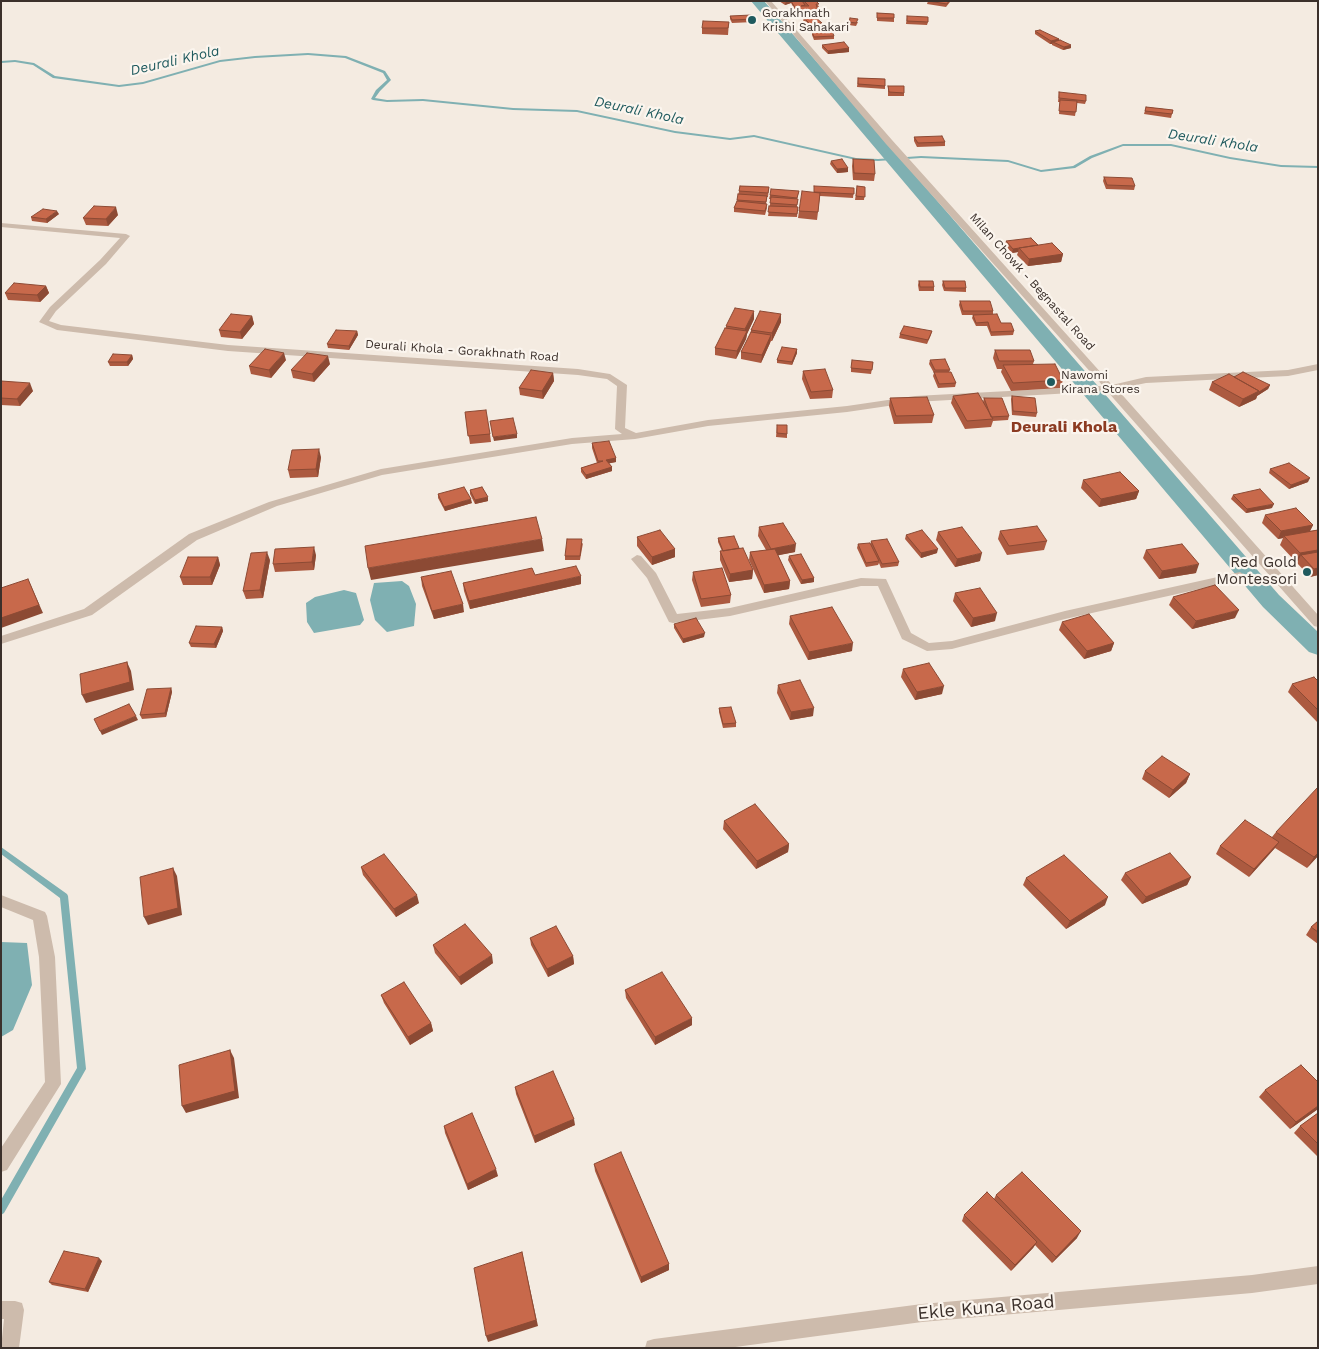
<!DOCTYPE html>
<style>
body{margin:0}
#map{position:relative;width:1319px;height:1349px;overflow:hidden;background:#f4ebe1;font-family:"Work Sans",sans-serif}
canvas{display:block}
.frame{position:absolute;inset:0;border:2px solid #3b302b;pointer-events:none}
</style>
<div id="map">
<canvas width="1319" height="1349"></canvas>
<div class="frame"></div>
</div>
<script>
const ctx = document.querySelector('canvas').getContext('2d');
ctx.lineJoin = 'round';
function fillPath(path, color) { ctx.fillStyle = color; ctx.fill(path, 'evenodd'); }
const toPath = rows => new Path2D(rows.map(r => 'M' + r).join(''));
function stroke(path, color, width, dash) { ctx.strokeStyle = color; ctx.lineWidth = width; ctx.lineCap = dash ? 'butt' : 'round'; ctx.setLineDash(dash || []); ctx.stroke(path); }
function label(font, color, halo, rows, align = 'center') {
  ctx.font = font + ' "Work Sans",sans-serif'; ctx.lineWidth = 4.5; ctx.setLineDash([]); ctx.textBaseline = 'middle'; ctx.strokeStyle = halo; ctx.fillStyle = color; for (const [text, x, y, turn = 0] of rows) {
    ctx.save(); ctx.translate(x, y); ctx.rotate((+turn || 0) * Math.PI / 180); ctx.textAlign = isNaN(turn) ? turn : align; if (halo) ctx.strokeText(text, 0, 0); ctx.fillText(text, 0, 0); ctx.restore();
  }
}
fillPath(toPath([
 [402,581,409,586,416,604,414,626,387,632,375,620,370,600,374,583],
 [344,590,356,593,364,620,360,625,314,633,307,622,306,603,315,597],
 [1,942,27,943,32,985,13,1030,1,1037]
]), '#7fb0b2');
fillPath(toPath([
 [308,53,346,56,385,71,391,80,380,91,375,98,387,100,423,99,513,108,577,110,675,131,730,138,754,135,856,158,878,159,921,156,1008,160,1041,170,1073,166,1090,156,1123,144,1171,144,1230,157,1281,165,1318,166,1318,168,1281,167,1230,159,1171,146,1123,146,1092,158,1075,168,1041,172,1008,162,921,158,878,161,856,160,754,137,730,140,675,133,577,112,513,110,423,101,387,102,373,100,371,99,376,90,387,80,383,73,345,58,308,55,255,58,220,62,143,84,119,87,53,78,33,65,15,62,1,63,1,61,15,60,34,63,55,76,119,85,143,82,220,60,255,56,308,53],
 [1,847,67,894,68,896,86,1069,4,1213,1,1215,1,1200,77,1068,60,898,1,854,1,847]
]), '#7fb0b2');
fillPath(toPath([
 [751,1,764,1,1279,595,1318,632,1318,655,1309,652,1263,607,751,1]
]), '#7fb0b2');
fillPath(toPath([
 [765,1,771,1,892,140,1112,385,1146,377,1288,370,1318,364,1318,370,1288,376,1146,383,1117,389,1318,615,1318,627,1314,626,1107,391,915,402,847,412,708,426,635,439,572,444,382,475,277,506,197,540,92,615,1,644,1,636,84,609,189,534,269,502,381,469,572,438,622,434,615,429,617,386,607,379,578,375,228,351,57,330,39,322,50,307,100,260,120,238,1,227,1,223,126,234,130,236,106,264,56,311,49,321,61,325,228,345,578,369,610,374,627,385,625,428,636,433,708,420,847,406,915,396,1103,386,886,144,765,1],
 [637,555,641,556,656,573,677,614,730,608,861,578,886,579,911,633,929,643,952,641,1065,611,1240,572,1246,576,1240,580,1065,619,952,649,927,651,902,639,878,586,861,586,730,616,673,623,669,622,647,578,631,559,637,555],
 [1,895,45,912,47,916,55,957,61,1084,7,1170,1,1172,1,1148,45,1082,39,957,33,920,1,907,1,895],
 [1318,1266,1318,1284,1252,1293,922,1322,728,1348,645,1348,647,1341,654,1339,922,1304,1252,1275,1318,1266],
 [1,1301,15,1301,22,1303,24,1310,19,1348,1,1348,4,1319,1,1319,1,1301]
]), '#cdbbac');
fillPath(toPath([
 [779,1,816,1,819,7,817,7,819,14,819,17,815,17,822,26,810,27,803,21,804,18,812,17,799,17,791,3,785,5],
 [928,1,950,2,946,7,927,4],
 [877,13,894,14,894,22,877,21],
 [730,16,754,19,754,22,732,23,730,19],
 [907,16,928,22,927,25,906,24],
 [729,22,728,35,702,34,702,28],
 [849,22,858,22,856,26,848,25],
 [1035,31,1059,39,1059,40,1071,48,1063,50,1052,45,1052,44,1050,44,1035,34],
 [812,32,834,36,834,39,814,40,812,35],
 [822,45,849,48,849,52,828,54,822,48],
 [858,78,885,79,885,89,857,87],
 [888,86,904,93,904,96,888,96],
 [1059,92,1086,101,1085,104,1077,103,1075,116,1059,114,1060,102,1058,102],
 [1146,107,1173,110,1171,118,1144,114],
 [914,137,945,142,945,146,917,147,914,141],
 [853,159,875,174,874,181,853,180,852,166],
 [831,161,848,168,848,172,837,173,830,164],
 [1104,177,1135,186,1134,190,1106,189,1103,181],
 [740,186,769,187,768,197,767,197,766,204,767,208,765,215,734,212,734,208,737,202],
 [857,186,865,187,864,200,855,200],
 [854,188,853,198,820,196,817,220,798,218,799,211,814,192],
 [799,191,797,199,797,207,798,207,797,217,768,216,771,199,769,199,770,195],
 [59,214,47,223,32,221,31,217],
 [118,215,108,226,86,225,83,218],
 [1006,241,1038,245,1063,254,1061,262,1028,266,1017,255,1018,252,1012,253,1005,245],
 [919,281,934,287,934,291,919,291,918,285],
 [943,281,966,288,966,292,944,291,942,285],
 [46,286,49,293,40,302,8,300,5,293],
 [960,301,993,311,993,314,1001,323,1014,331,1013,335,991,336,987,326,976,326,972,318,973,315,962,315,959,305],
 [781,314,781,322,772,341,771,341,770,343,761,363,741,359,741,352,751,333,751,330],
 [252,316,254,324,242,339,221,337,219,330],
 [754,319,747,334,746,339,736,359,715,355,715,348,726,328,726,326],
 [357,331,358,335,349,350,328,348,327,344],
 [932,331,931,335,927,344,899,338,900,334],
 [797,349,797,353,792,365,777,363,777,360],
 [995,350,1034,361,1033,364,1063,380,1061,388,1011,391,1001,372,1002,369,997,369,993,358],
 [132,355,133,359,128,366,110,366,108,362],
 [286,360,271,378,251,374,249,366],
 [930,360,950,370,949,372,956,383,955,387,938,388,933,376,934,373,929,364],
 [873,362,871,374,851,372,851,368],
 [330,364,314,382,293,378,291,370],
 [803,371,833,390,832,398,810,399,802,379],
 [553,373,554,381,543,399,520,395,519,388],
 [1234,377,1270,385,1268,389,1257,396,1256,399,1239,407,1209,390,1212,382],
 [1,381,33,391,20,406,1,405],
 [953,396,983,402,984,398,1009,416,1008,420,993,421,991,427,965,429,951,403],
 [1012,396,1037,413,1036,417,1012,415,1011,399],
 [890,398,934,415,932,423,894,424,889,406],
 [465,412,490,434,491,442,470,444],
 [777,425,787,425,787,438,776,437],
 [592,443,616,458,616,462,609,463,612,467,612,471,586,479,581,472,581,468,597,463,592,448],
 [321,457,318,477,290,478,288,470],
 [1270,469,1308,482,1289,489,1269,473],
 [1083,480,1139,491,1136,499,1099,507,1081,488],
 [470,490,488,501,475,504,470,494],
 [438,494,472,503,445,511,438,498],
 [1233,495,1272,508,1246,513,1231,499],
 [1265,515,1313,525,1310,531,1318,530,1318,575,1310,577,1297,563,1298,561,1296,562,1280,545,1283,538,1278,539,1262,523],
 [759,527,795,552,778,555,790,581,789,589,764,593,749,560,750,552,766,550,758,536],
 [1000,531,1047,541,1044,550,1007,555,998,539],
 [938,532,980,561,955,567,936,540],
 [906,535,937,553,921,558,905,539],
 [637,537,675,549,675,557,652,565,637,546],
 [718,538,739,548,753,570,752,579,729,582,720,560,720,551,722,551,718,542],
 [871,541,899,562,898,566,881,568,879,563,878,565,866,567,857,548,858,544,871,544],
 [583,543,580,560,565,560,565,556],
 [1146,550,1196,573,1159,579,1143,558],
 [316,555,314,570,275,572,273,564],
 [789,556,814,578,814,582,801,584,788,560],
 [218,557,220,565,212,585,183,585,180,577],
 [270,560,263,598,246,599,243,591],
 [693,572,731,595,730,603,701,607,692,580],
 [535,575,581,584,470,609,464,591,463,583],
 [421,577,464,612,434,619,422,586],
 [955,593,995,621,971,627,953,601],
 [1173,597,1235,618,1192,629,1169,605],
 [790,616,852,651,808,660,789,624],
 [1062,622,1114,643,1111,651,1084,659,1059,630],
 [674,624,704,637,683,643,674,628],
 [222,627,223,631,216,648,191,647,189,643],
 [903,669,942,694,915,700,901,677],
 [1318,681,1318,723,1288,692,1292,684],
 [778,685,813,716,790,720,777,693],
 [171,688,172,692,166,717,142,719,140,715],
 [719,708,736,723,736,727,723,728,719,712],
 [1145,771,1190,774,1186,783,1169,798,1142,779],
 [724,821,789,844,788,852,756,869,723,829],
 [1276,832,1318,856,1307,868,1275,848,1249,877,1216,854,1220,846,1272,837],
 [361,867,419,903,396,917,363,875],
 [1125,873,1191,877,1187,885,1142,904,1121,880],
 [1026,878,1105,905,1066,929,1023,885],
 [1318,921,1318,944,1306,935,1311,927],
 [530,938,573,956,574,964,548,977,531,945],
 [433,945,493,963,461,985,435,953],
 [625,990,692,1025,655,1045,626,998],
 [381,995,431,1023,433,1031,410,1045,384,1003],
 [1318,1082,1318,1109,1290,1129,1259,1097,1265,1090],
 [515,1087,575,1125,535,1143,516,1094],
 [1318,1113,1318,1157,1294,1133,1300,1126],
 [444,1126,498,1176,468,1190,445,1133],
 [594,1164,669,1264,669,1270,641,1283,595,1171],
 [996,1195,1077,1238,1052,1263,1035,1245,1033,1248,1011,1271,962,1221,964,1215,994,1199],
 [102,1261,88,1292,52,1285,49,1282]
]), '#ac5a40');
fillPath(toPath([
 [786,1,791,1,791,3,785,5],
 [822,23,822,26,810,27,810,24],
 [1059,39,1058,42,1053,42,1052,44,1050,44,1051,41],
 [1071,45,1071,48,1063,50,1064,47],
 [849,48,849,52,828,54,828,51],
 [848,168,848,172,837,173,837,169],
 [116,207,118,215,108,226,106,219],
 [57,211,59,214,47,223,46,219],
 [1019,248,1018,252,1012,253,1013,249],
 [1063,254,1061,262,1028,266,1029,259],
 [46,286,49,293,40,302,37,295],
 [754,311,754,319,747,334,746,339,736,359,737,351,745,334,745,329],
 [781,314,781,322,772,341,772,333],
 [252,316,254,324,242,339,240,332],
 [357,331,358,335,349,350,349,346],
 [771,335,770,343,761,363,762,355],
 [797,349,797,353,792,365,792,362],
 [284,353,286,360,271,378,269,370],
 [132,355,133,359,128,366,127,362],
 [328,356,330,364,314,382,312,374],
 [553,373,554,381,543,399,542,391],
 [30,383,33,391,20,406,17,399],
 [1270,385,1268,389,1257,396,1259,392],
 [1259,391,1256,399,1239,407,1243,399],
 [517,434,517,438,494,441,493,437],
 [319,449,321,457,318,477,316,469],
 [616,458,616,462,606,464,606,460],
 [612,467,612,471,586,479,586,475],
 [1310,478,1308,482,1289,489,1291,485],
 [1139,491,1136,499,1099,507,1101,499],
 [488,497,488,501,475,504,475,500],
 [471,499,472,503,445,511,444,507],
 [1274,504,1272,508,1246,513,1247,509],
 [1313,525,1309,533,1284,536,1283,538,1278,539,1281,531],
 [542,539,544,551,371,580,368,568],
 [796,544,795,552,770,557,771,549],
 [314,547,316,555,314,570,312,562],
 [675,549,675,557,652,565,652,557],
 [938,549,937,553,921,558,921,553],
 [1318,550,1318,557,1301,555,1298,561,1296,562,1300,553],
 [267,552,270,560,263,598,260,590],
 [982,553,980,561,955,567,957,559],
 [218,557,220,565,212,585,210,577],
 [1199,564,1196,573,1159,579,1162,571],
 [1318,568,1318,575,1310,577,1314,569],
 [753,570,752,579,729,582,730,574],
 [581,576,581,584,470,609,469,601],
 [814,578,814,582,801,584,802,580],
 [28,579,43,613,1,628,1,618],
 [790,581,789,589,764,593,764,585],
 [463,604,464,612,434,619,432,611],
 [1239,610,1235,618,1192,629,1196,621],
 [997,613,995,621,971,627,973,618],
 [222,627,223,631,216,648,214,644],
 [705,633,704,637,683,643,683,639],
 [853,643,852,651,808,660,809,652],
 [1114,643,1111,651,1084,659,1087,651],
 [127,662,131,671,134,690,86,703,82,695],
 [944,686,942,694,915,700,917,692],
 [171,688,172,692,166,717,165,713],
 [814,708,813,716,790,720,791,712],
 [136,716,138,720,102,735,100,731],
 [1190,774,1186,783,1169,798,1173,790],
 [1279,842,1274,849,1249,877,1254,869],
 [789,844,788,852,756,869,757,861],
 [1318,853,1318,856,1307,868,1314,857],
 [173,868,177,876,182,915,148,925,144,917],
 [1191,877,1187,885,1142,904,1146,897],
 [417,895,419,903,396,917,394,909],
 [1108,897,1105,905,1066,929,1070,921],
 [492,955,493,963,461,985,459,977],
 [573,956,574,964,548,977,547,969],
 [692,1018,692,1025,655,1045,655,1037],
 [431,1023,433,1031,410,1045,408,1037],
 [230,1050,234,1058,239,1098,186,1113,182,1106],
 [1318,1106,1318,1109,1290,1129,1296,1122],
 [574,1119,575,1125,535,1143,534,1136],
 [496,1169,498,1176,468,1190,467,1184],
 [1081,1231,1077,1238,1052,1263,1056,1257],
 [1037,1242,1033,1248,1011,1271,1015,1265],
 [522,1252,538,1326,488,1342,486,1336],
 [99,1258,102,1261,88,1292,85,1289],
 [669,1264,669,1270,641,1283,641,1277]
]), '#8c4a34');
const building = toPath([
 [791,1,802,1,805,5,801,6,809,6,804,1,816,1,819,4,816,4,819,14,799,14,791,1],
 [928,1,949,1,947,4,928,1],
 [877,13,894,14,894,18,877,18,877,13],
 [752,15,754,19,732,20,730,16,752,15],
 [907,16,928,17,928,22,907,21,907,16],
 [815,17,822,23,810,24,804,18,815,17],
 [850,18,858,19,856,23,849,22,850,18],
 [703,21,729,22,728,28,702,28,703,21],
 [1040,30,1059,39,1051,41,1035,31,1040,30],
 [832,31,834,36,814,37,812,32,832,31],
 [1060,40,1071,45,1064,47,1053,42,1060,40],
 [844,42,849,48,828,51,822,45,844,42],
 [858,78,885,79,885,86,858,84,858,78],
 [888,86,904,86,904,93,889,92,888,86],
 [1059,92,1086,95,1086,101,1059,98,1059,92],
 [1060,100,1077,101,1076,112,1059,111,1060,100],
 [1146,107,1173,110,1172,114,1145,111,1146,107],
 [942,136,945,142,918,143,914,137,942,136],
 [842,159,848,168,837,169,831,161,842,159],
 [853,159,874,160,875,174,854,173,853,159],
 [1104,177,1132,178,1135,186,1107,185,1104,177],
 [740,186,769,187,768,193,739,191,740,186],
 [814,186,854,188,854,194,814,192,814,186],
 [857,186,865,187,865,197,856,196,857,186],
 [771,189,799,191,797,198,770,195,771,189],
 [802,191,820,193,818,212,799,211,802,191],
 [738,194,767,196,766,202,737,200,738,194],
 [771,197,798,199,797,205,770,203,771,197],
 [737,201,767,204,765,211,734,208,737,201],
 [94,206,116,207,106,219,83,218,94,206],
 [769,206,798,207,797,214,768,212,769,206],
 [43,209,57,211,46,219,31,217,43,209],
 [1031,238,1038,245,1013,249,1006,241,1031,238],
 [1052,243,1063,254,1029,259,1019,248,1052,243],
 [919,281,933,281,934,287,920,287,919,281],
 [943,281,965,281,966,288,945,288,943,281],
 [14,283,46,286,37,295,5,293,14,283],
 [960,301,990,301,993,311,963,311,960,301],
 [735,308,754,311,745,329,726,326,735,308],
 [760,311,781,314,772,333,751,330,760,311],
 [231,314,252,316,240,332,219,330,231,314],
 [997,314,1001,323,1011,323,1014,331,991,332,988,322,976,323,973,315,997,314],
 [904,326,932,331,928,340,900,334,904,326],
 [725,328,747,331,737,351,715,348,725,328],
 [336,330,357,331,349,346,327,344,336,330],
 [751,332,771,335,762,355,741,352,751,332],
 [782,347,797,349,792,362,777,360,782,347],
 [265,349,284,353,269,370,249,366,265,349],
 [995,350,1030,350,1034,361,999,361,995,350],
 [307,353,328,356,312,374,291,370,307,353],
 [113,354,132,355,127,362,108,362,113,354],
 [945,359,950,370,935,370,930,360,945,359],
 [852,360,873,362,872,370,851,368,852,360],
 [1055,364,1063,380,1013,383,1003,365,1055,364],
 [825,369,833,390,811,392,803,371,825,369],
 [531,370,553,373,542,391,519,388,531,370],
 [934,372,951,372,956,383,939,384,934,372],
 [1243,372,1270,385,1259,392,1259,391,1234,377,1243,372],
 [1229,374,1259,391,1243,399,1212,382,1229,374],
 [1,381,30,383,17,399,1,398,1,381],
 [978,393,993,419,967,421,953,396,978,393],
 [1012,396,1035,398,1037,413,1013,411,1012,396],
 [927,397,934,415,896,416,890,398,927,397],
 [984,398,1002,398,1009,416,991,417,984,398],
 [486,410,490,434,468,436,465,412,486,410],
 [513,418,517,434,493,437,490,421,513,418],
 [777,425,787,425,787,434,777,433,777,425],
 [609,441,616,458,606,460,612,467,586,475,581,468,603,461,598,461,592,443,609,441],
 [319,449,316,469,288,470,292,450,319,449],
 [1289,463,1310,478,1291,485,1270,469,1289,463],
 [1120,472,1139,491,1101,499,1083,480,1120,472],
 [464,487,471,499,444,507,438,494,464,487],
 [482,487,488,497,475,500,470,490,482,487],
 [1260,489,1274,504,1247,509,1233,495,1260,489],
 [1296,508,1313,525,1281,531,1265,515,1296,508],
 [536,517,542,539,368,568,365,546,536,517],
 [783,523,796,544,771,549,759,527,783,523],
 [1037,526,1047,541,1009,546,1000,531,1037,526],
 [962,527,982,553,957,559,938,532,962,527],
 [660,530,675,549,652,557,637,537,660,530],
 [922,530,938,549,921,553,906,535,922,530],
 [1318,530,1318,550,1300,553,1284,536,1318,530],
 [734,536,739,548,723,551,718,538,734,536],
 [567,539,582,539,580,556,565,556,567,539],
 [887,539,899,562,882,564,871,541,887,539],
 [870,543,879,561,866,563,858,544,870,543],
 [1182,544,1199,564,1162,571,1146,550,1182,544],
 [314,547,312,562,273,564,275,549,314,547],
 [743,548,753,570,730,574,720,551,743,548],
 [775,549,790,581,764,585,750,552,775,549],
 [267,552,260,590,243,591,251,553,267,552],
 [1318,552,1318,568,1314,569,1301,555,1318,552],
 [801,554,814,578,802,580,789,556,801,554],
 [188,557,218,557,210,577,180,577,188,557],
 [576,566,581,576,469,601,463,583,532,568,535,575,576,566],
 [722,568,731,595,701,599,693,572,722,568],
 [451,571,463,604,432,611,421,577,451,571],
 [28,579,39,605,1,618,1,588,28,579],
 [1215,585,1239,610,1196,621,1173,597,1215,585],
 [980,588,997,613,973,618,955,593,980,588],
 [832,607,853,643,809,652,790,616,832,607],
 [1089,614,1114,643,1087,651,1062,622,1089,614],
 [696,618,705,633,683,639,674,624,696,618],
 [196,626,222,627,214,644,189,643,196,626],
 [127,662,130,682,82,695,80,674,127,662],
 [929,663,944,686,917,692,903,669,929,663],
 [1314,677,1318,681,1318,710,1292,684,1314,677],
 [800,680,814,708,791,712,778,685,800,680],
 [171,688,165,713,140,715,147,689,171,688],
 [129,704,136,716,100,731,94,719,129,704],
 [731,707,736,723,723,724,719,708,731,707],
 [1162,756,1190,774,1173,790,1145,771,1162,756],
 [1318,787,1318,853,1314,857,1276,832,1318,787],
 [755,804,789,844,757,861,724,821,755,804],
 [1245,820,1279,842,1254,869,1220,846,1245,820],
 [1170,853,1191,877,1146,897,1125,873,1170,853],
 [384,854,417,895,394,909,361,867,384,854],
 [1064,855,1108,897,1070,921,1026,878,1064,855],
 [173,868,178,908,144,917,140,877,173,868],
 [1318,921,1318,932,1311,927,1318,921],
 [465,924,492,955,459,977,433,945,465,924],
 [556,926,573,956,547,969,530,938,556,926],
 [662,972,692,1018,655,1037,625,990,662,972],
 [404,982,431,1023,408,1037,381,995,404,982],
 [230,1050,235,1091,182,1106,179,1065,230,1050],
 [1301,1065,1318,1082,1318,1106,1296,1122,1265,1090,1301,1065],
 [553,1071,574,1119,534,1136,515,1087,553,1071],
 [472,1113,496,1169,467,1184,444,1126,472,1113],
 [1318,1113,1318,1144,1300,1126,1318,1113],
 [621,1152,669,1264,641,1277,594,1164,621,1152],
 [1022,1172,1081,1231,1056,1257,996,1195,1022,1172],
 [987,1192,1037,1242,1015,1265,964,1215,987,1192],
 [64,1251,99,1258,85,1289,49,1282,64,1251],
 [522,1252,536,1320,486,1336,474,1268,522,1252]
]);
fillPath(building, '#c8694b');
stroke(building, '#8c4a34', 1);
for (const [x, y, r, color] of [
 [752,20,5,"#1f5a5e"],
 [1051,382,5,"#1f5a5e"],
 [1307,572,5,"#1f5a5e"]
]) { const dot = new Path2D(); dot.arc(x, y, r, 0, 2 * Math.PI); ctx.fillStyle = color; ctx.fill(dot); stroke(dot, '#fbf5ee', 2); }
label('12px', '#3b302b', '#fbf5ee', [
 ["Gorakhnath",762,13],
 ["Krishi Sahakari",762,27],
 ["Nawomi",1061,375],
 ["Kirana Stores",1061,389]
], 'left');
label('12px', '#3b302b', '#fbf5ee', [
 ["Milan Chowk - Begnastal Road",1032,282,48],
 ["Deurali Khola - Gorakhnath Road",462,351,4]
]);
label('italic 14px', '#1f5a5e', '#fbf5ee', [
 ["Deurali Khola",175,61,-13],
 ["Deurali Khola",639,111,12],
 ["Deurali Khola",1213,141,9]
]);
label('15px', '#3b302b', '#fbf5ee', [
 ["Red Gold",1297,563],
 ["Montessori",1297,580]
], 'right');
label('bold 16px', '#8c3b22', '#fbf5ee', [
 ["Deurali Khola",1064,427]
]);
label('18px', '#3b302b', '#fbf5ee', [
 ["Ekle Kuna Road",986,1308,-5]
]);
</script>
